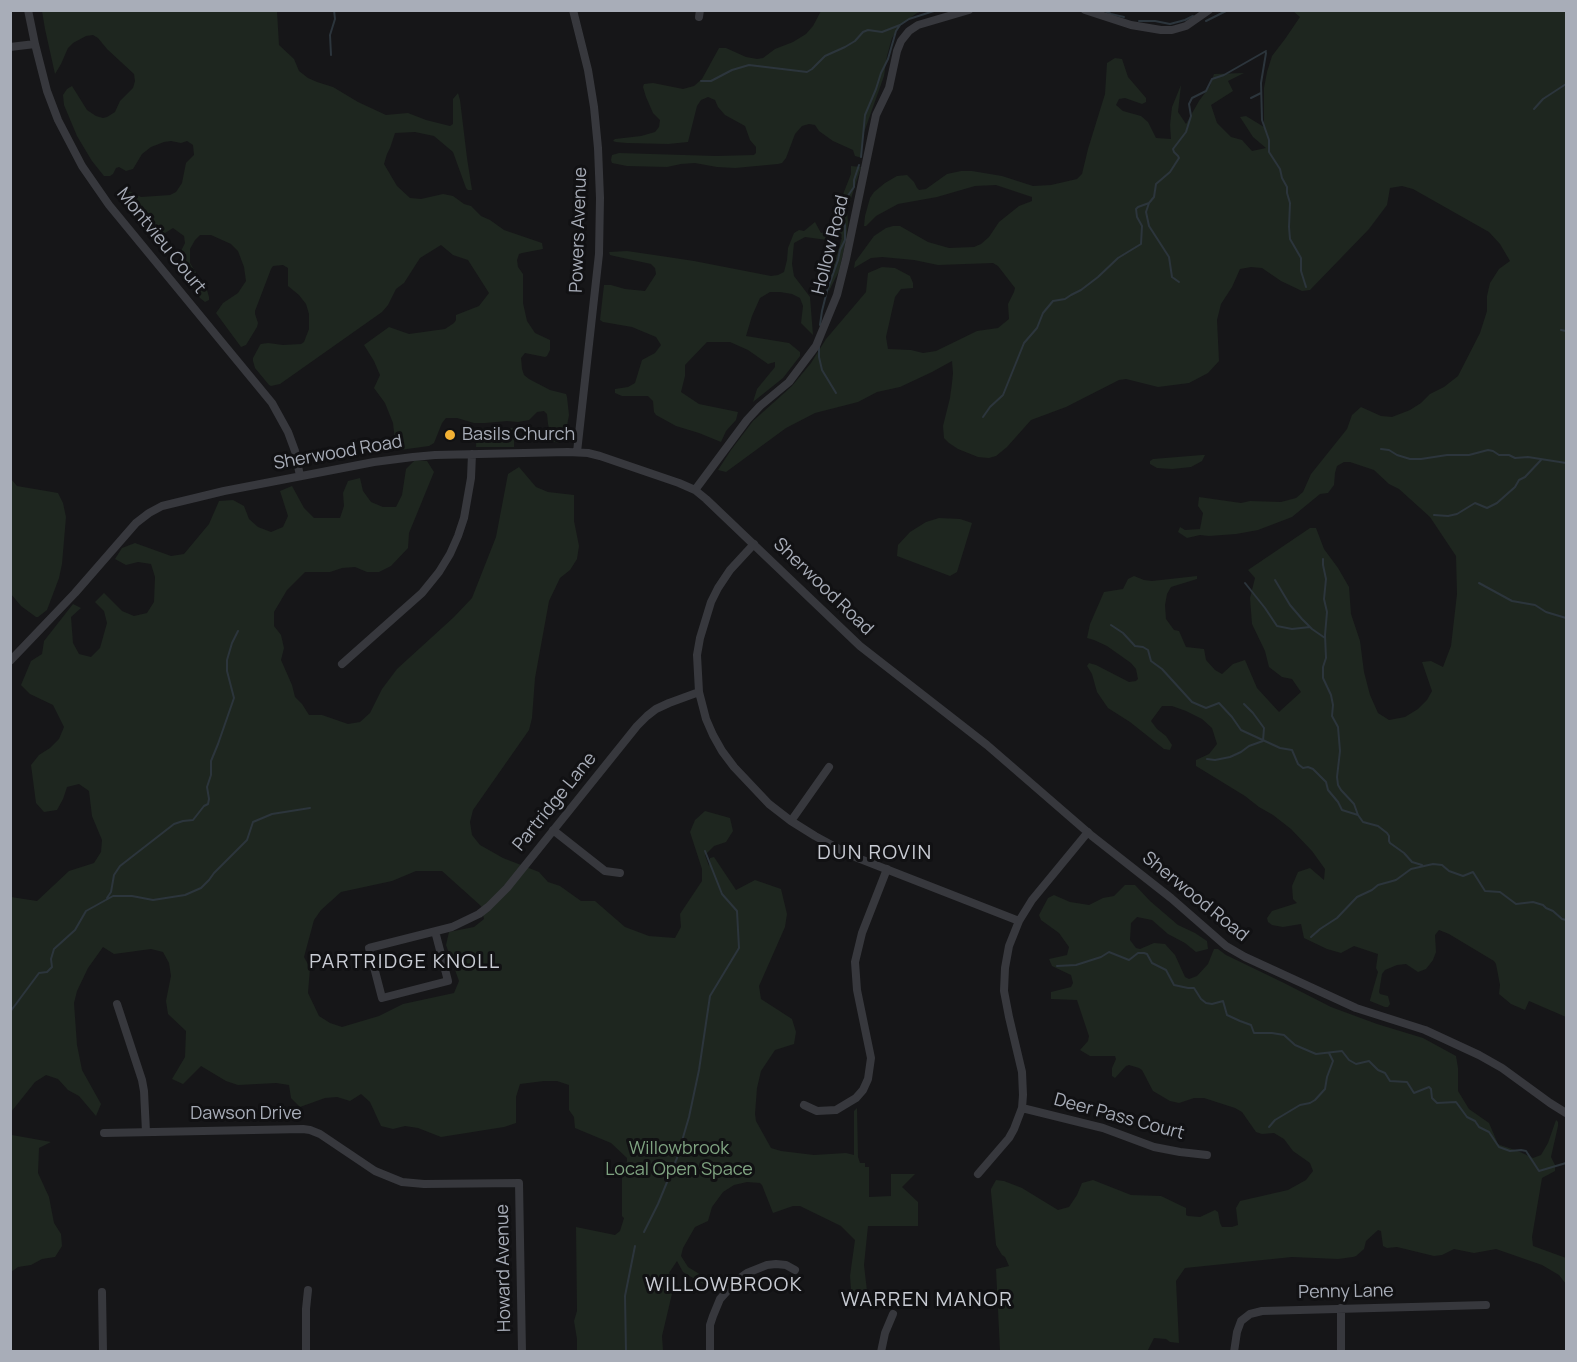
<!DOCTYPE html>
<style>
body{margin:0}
#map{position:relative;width:1577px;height:1362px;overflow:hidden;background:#161618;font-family:Manrope,sans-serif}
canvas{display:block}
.frame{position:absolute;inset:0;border:12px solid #a8adb8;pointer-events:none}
</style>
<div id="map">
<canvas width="1577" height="1362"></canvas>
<div class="frame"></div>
</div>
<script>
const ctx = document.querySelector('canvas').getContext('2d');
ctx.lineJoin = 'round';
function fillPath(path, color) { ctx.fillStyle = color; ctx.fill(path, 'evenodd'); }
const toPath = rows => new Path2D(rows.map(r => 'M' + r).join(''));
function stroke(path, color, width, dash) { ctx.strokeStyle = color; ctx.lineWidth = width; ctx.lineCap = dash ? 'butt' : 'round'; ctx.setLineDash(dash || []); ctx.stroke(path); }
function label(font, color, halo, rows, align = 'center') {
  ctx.font = font + ' Manrope,sans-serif'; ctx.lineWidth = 6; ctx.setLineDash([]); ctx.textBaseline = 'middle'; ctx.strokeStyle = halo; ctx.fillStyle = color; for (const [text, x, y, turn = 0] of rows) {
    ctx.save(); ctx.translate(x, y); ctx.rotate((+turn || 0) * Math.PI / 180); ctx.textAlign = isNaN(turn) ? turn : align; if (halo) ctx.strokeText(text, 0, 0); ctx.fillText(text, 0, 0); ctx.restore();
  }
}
fillPath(toPath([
 [42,11,277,11,279,45,294,59,299,71,308,78,317,82,333,87,358,102,386,115,408,113,426,120,450,126,453,124,453,99,458,93,460,100,467,158,472,190,468,190,466,188,453,152,434,136,415,132,395,133,390,148,387,154,384,164,397,186,410,198,421,199,443,194,453,196,464,204,471,206,481,216,490,220,504,230,542,243,543,249,522,253,519,254,517,260,518,267,523,274,523,303,527,321,535,333,550,340,550,350,547,356,545,357,525,353,521,358,522,369,524,375,529,379,550,390,566,394,567,397,569,415,566,431,569,439,558,443,552,441,548,424,547,414,544,411,537,412,529,420,518,422,507,421,485,423,474,423,457,418,446,418,442,423,434,443,429,446,400,450,394,448,395,441,393,423,385,403,374,388,380,375,374,361,364,345,389,327,409,334,445,329,454,323,456,320,456,315,479,306,489,293,468,260,453,255,441,245,420,258,404,283,396,289,388,305,382,312,280,384,271,386,269,385,255,368,253,361,253,358,260,345,261,344,268,343,283,345,301,344,304,342,309,329,309,314,306,304,299,295,288,286,288,268,283,265,273,266,271,269,255,311,255,314,258,323,257,327,246,345,241,347,216,313,223,303,238,293,246,281,244,267,238,251,231,244,211,235,200,235,195,240,190,249,190,263,207,290,209,297,209,300,205,302,200,298,181,266,180,253,185,243,184,236,173,228,165,233,162,233,137,213,121,196,125,192,129,191,141,197,170,195,176,192,182,183,186,163,194,155,193,145,187,141,181,143,171,141,164,142,151,147,142,154,133,169,126,171,119,167,116,168,113,174,110,176,104,176,92,161,77,136,64,105,63,95,67,89,72,86,87,110,96,116,103,118,107,117,115,112,120,101,133,88,135,81,134,74,107,49,98,38,93,35,86,36,73,43,68,48,61,64,55,74,45,29],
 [821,11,922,11,917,13,902,24,892,38,887,56,884,76,862,138,862,158,855,156,853,150,833,141,819,131,815,125,809,124,802,126,795,134,786,158,782,163,778,164,735,168,717,167,695,163,681,164,667,167,627,166,612,163,611,160,612,155,619,153,716,156,754,155,756,153,756,147,750,140,745,126,725,115,718,107,715,100,708,97,701,100,697,106,688,142,668,144,627,143,616,142,613,141,615,139,641,136,655,132,659,127,660,120,653,113,646,97,643,87,644,84,653,83,683,89,694,86,702,79,719,48,726,48,746,57,757,59,763,58,775,49,793,42,806,34,813,26],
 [1293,11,1566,11,1566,1017,1529,1001,1525,1010,1511,1004,1499,994,1500,985,1496,964,1494,961,1449,934,1439,930,1435,935,1436,952,1433,960,1426,969,1418,972,1406,964,1397,965,1385,970,1382,974,1379,992,1380,994,1388,996,1390,1004,1388,1007,1385,1007,1370,1001,1370,1000,1378,972,1376,968,1378,954,1354,946,1341,953,1327,949,1304,938,1301,924,1283,927,1272,925,1268,922,1267,918,1272,911,1297,903,1293,899,1292,886,1298,872,1310,868,1324,880,1325,869,1312,851,1291,829,1273,815,1259,807,1245,796,1196,766,1196,760,1209,754,1217,744,1212,728,1202,719,1186,711,1172,706,1162,706,1151,721,1157,729,1166,736,1172,745,1170,750,1164,749,1130,722,1108,708,1097,692,1092,674,1087,666,1089,663,1096,665,1129,682,1136,681,1138,679,1136,669,1131,663,1107,646,1094,640,1087,638,1090,624,1104,592,1123,589,1128,579,1134,576,1144,580,1152,581,1197,576,1197,579,1171,587,1167,594,1165,605,1166,619,1174,630,1179,631,1186,647,1204,649,1206,660,1215,670,1222,674,1233,664,1245,660,1257,688,1279,712,1301,692,1292,679,1282,677,1269,667,1265,651,1252,624,1250,598,1255,578,1248,570,1310,528,1316,528,1324,549,1338,568,1349,587,1351,614,1360,641,1364,672,1370,695,1378,713,1389,720,1405,717,1418,709,1427,700,1432,691,1422,662,1431,661,1443,667,1451,646,1457,594,1456,556,1430,517,1399,489,1389,484,1374,470,1350,462,1344,462,1337,466,1335,473,1334,485,1328,493,1320,494,1292,517,1258,530,1236,534,1209,536,1200,535,1187,538,1178,532,1180,527,1185,530,1200,529,1203,513,1198,506,1199,497,1241,503,1250,501,1281,502,1296,498,1303,492,1311,474,1347,429,1352,415,1361,407,1381,416,1392,417,1410,410,1421,403,1430,394,1444,387,1458,376,1480,333,1487,311,1487,296,1490,283,1499,269,1510,261,1500,244,1489,232,1413,189,1402,186,1390,188,1387,205,1369,229,1310,290,1302,291,1281,281,1262,268,1251,267,1240,269,1232,287,1221,304,1217,320,1219,361,1208,373,1189,383,1158,387,1126,379,1119,380,1066,407,1031,420,1007,447,996,456,989,458,978,457,958,449,949,443,944,438,943,426,950,398,952,383,953,373,952,361,932,372,900,387,877,392,858,402,815,413,786,428,726,472,718,470,731,450,753,421,792,386,811,363,826,339,866,292,868,273,882,267,895,268,910,276,913,283,913,288,901,289,895,297,886,337,888,349,911,350,923,353,936,351,977,331,998,328,1009,319,1008,304,1014,292,1015,288,998,266,993,263,938,265,914,260,882,257,871,258,854,268,855,262,874,236,886,228,893,226,900,226,928,242,949,248,974,247,981,244,989,237,999,222,1019,206,1032,201,1032,197,996,185,975,186,937,197,898,204,876,216,866,226,864,226,865,216,870,198,874,192,885,183,897,176,907,175,914,182,917,188,919,190,926,189,947,174,961,171,972,171,1002,176,1033,186,1051,185,1077,179,1082,174,1088,149,1105,94,1107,63,1115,58,1122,59,1128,77,1146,98,1146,102,1142,104,1125,98,1119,99,1116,105,1123,111,1141,116,1148,122,1156,138,1171,139,1170,125,1172,107,1181,85,1178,112,1186,124,1199,101,1210,86,1214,74,1244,73,1228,81,1233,91,1211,105,1217,123,1231,137,1242,140,1252,151,1266,148,1253,137,1240,117,1246,116,1264,127,1264,88,1267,72,1272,56,1285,39,1300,17],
 [851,166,861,167,847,211,848,222,846,240,839,271,829,291,827,288,842,238,838,236,827,240,805,237,794,243,792,264,794,276,810,297,813,335,801,323,803,306,800,298,792,294,780,292,770,292,760,298,752,316,746,336,789,343,800,352,800,356,783,378,753,402,757,389,775,367,775,362,768,364,748,350,730,342,707,342,685,365,685,376,681,392,699,404,738,412,736,420,726,431,721,442,699,433,676,426,656,415,654,412,653,401,648,396,622,396,615,393,615,389,628,387,635,383,642,360,655,353,661,345,656,337,632,327,603,322,600,320,604,285,611,285,625,289,645,291,656,274,655,268,651,264,614,256,610,255,609,252,627,251,661,256,694,261,771,276,778,275,784,272,787,260,788,248,794,233,799,230,804,231,815,222,821,233,829,231,836,217,842,197,851,174],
 [477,428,514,428,514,447,476,447],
 [1202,455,1205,455,1202,461,1191,467,1172,469,1157,468,1150,464,1150,461,1153,459],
 [415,460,427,461,434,472,409,533,408,548,391,566,379,572,367,572,355,567,342,568,330,572,305,572,287,590,274,612,274,626,281,635,284,648,281,660,292,685,295,697,302,704,309,715,322,715,348,724,360,722,370,713,382,689,397,669,454,617,472,598,496,537,508,474,519,467,536,487,548,492,574,495,574,521,579,546,577,559,570,570,560,578,549,601,535,678,532,718,529,730,473,810,470,822,472,835,480,845,503,858,539,872,548,882,560,886,581,901,595,901,625,927,649,936,675,938,681,927,680,914,702,881,702,869,690,832,695,820,705,811,730,818,733,831,726,842,714,846,705,855,709,866,710,858,714,857,736,890,755,880,781,889,787,914,785,927,759,986,761,999,792,1019,796,1032,794,1044,775,1050,761,1071,757,1088,755,1114,756,1121,771,1148,781,1151,814,1155,846,1153,854,1155,854,1111,857,1108,858,1157,860,1163,865,1163,865,1167,869,1167,869,1197,891,1196,891,1174,915,1174,902,1187,918,1202,918,1226,868,1226,864,1265,867,1291,858,1300,851,1289,850,1276,855,1240,841,1226,800,1206,793,1206,773,1213,762,1185,760,1183,747,1182,734,1185,723,1192,712,1207,708,1221,695,1227,683,1248,681,1256,688,1267,719,1286,715,1291,683,1272,677,1261,669,1273,675,1281,662,1336,663,1351,577,1351,577,1339,574,1321,577,1311,576,1227,615,1235,620,1231,624,1218,622,1216,622,1178,627,1161,627,1158,611,1143,575,1128,574,1117,569,1110,569,1085,557,1081,544,1081,520,1084,516,1097,516,1123,504,1127,441,1137,418,1128,405,1126,393,1129,381,1126,370,1102,361,1094,350,1101,337,1097,325,1098,300,1107,291,1098,289,1085,276,1083,238,1085,226,1081,201,1066,183,1084,172,1079,185,1057,186,1031,168,1014,166,1001,171,976,169,963,163,952,151,949,114,954,103,947,88,968,77,991,74,1003,77,1045,82,1070,101,1104,96,1116,79,1096,68,1090,58,1079,46,1075,35,1082,11,1112,11,897,37,901,69,871,94,863,101,852,102,840,92,816,89,791,79,784,67,787,63,799,57,810,44,812,36,803,31,765,39,755,50,748,59,739,64,727,53,705,30,694,21,685,31,661,42,654,44,641,73,604,81,608,71,617,73,643,79,654,91,657,100,648,107,623,104,611,95,602,104,593,122,611,134,616,147,613,154,602,155,577,151,564,138,562,126,565,115,559,122,548,135,543,171,556,184,554,209,524,219,501,233,500,244,506,249,519,258,527,271,532,283,527,288,516,280,491,292,486,304,508,314,518,340,518,344,506,343,493,348,481,360,478,363,491,371,502,383,507,396,507,402,495,406,469],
 [416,871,442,871,481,906,484,919,474,927,449,932,446,945,459,981,454,993,403,1004,379,1016,342,1027,330,1023,319,1016,308,993,310,968,304,957,314,920,321,910,341,892,392,881],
 [11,479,17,486,58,493,63,503,66,517,62,564,59,578,47,610,38,617,36,617,21,606,11,594],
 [939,518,960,519,972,523,957,572,950,576,897,556,898,545,910,532,926,522],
 [1125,885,1135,885,1150,901,1178,925,1195,933,1207,941,1208,949,1196,952,1185,943,1168,934,1152,920,1137,917,1131,923,1130,940,1136,948,1140,949,1154,943,1165,944,1175,955,1185,977,1189,979,1197,976,1208,964,1214,949,1218,949,1226,955,1284,983,1331,1007,1377,1024,1423,1038,1456,1056,1458,1068,1458,1091,1469,1109,1489,1123,1498,1144,1500,1145,1518,1151,1533,1158,1541,1155,1548,1143,1556,1120,1558,1122,1558,1126,1551,1157,1555,1165,1555,1171,1542,1178,1532,1237,1533,1246,1566,1258,1566,1284,1559,1275,1542,1265,1496,1249,1474,1253,1454,1249,1442,1255,1434,1256,1397,1247,1387,1248,1383,1246,1381,1231,1378,1230,1366,1241,1364,1249,1356,1256,1353,1257,1338,1259,1292,1257,1185,1268,1176,1281,1179,1343,1170,1342,1166,1339,1154,1338,1147,1352,1000,1351,996,1269,1009,1266,1005,1257,1002,1255,996,1245,991,1192,991,1189,996,1180,1004,1181,1022,1188,1058,1210,1069,1207,1077,1195,1082,1183,1093,1180,1131,1195,1161,1196,1186,1208,1186,1215,1188,1216,1200,1217,1215,1210,1218,1212,1220,1223,1222,1227,1232,1227,1238,1225,1236,1208,1240,1201,1288,1190,1306,1180,1313,1171,1310,1163,1293,1151,1284,1139,1274,1133,1262,1134,1256,1132,1242,1112,1235,1108,1204,1098,1194,1098,1179,1103,1170,1101,1153,1091,1142,1070,1139,1068,1129,1065,1126,1066,1115,1078,1112,1076,1112,1068,1116,1059,1115,1056,1090,1056,1080,1050,1088,1041,1089,1036,1077,1000,1051,999,1051,992,1071,987,1073,983,1071,975,1052,966,1049,959,1067,955,1069,947,1059,933,1041,920,1039,915,1048,898,1054,895,1070,902,1089,905,1103,898,1114,896],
 [10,1132,12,1135,51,1142,39,1148,38,1173,49,1197,54,1223,61,1234,62,1246,55,1257,42,1259,31,1265,18,1267,11,1272]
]), '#1e261f');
stroke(toPath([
 [1103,10,1111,14,1124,17],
 [1139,21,1155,21,1170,24,1185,20,1193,16],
 [1206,21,1228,10],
 [1266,53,1261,83,1262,120,1269,140,1269,152,1280,169,1282,178,1287,187,1287,193,1290,203,1289,227,1290,239,1301,258,1301,271,1306,287],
 [331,55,330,35,335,19,334,10],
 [701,81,711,81,732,70,749,65,807,72,812,69,825,56,845,47,855,41,863,32,868,30,882,32,900,25],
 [1251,98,1261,93],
 [1534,109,1543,99,1566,84],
 [861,157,865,115,876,89,881,73,888,59,896,31,900,25,909,19,937,10],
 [1179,282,1172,277,1169,257,1149,226,1146,212,1149,203,1154,197,1156,184,1170,172,1179,158,1178,156,1174,152,1173,149,1186,132,1191,116,1189,104,1192,98,1206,91,1212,79,1224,75,1266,51],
 [820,325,822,311,827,291,838,260,840,250,845,240,845,225,841,215,840,207,854,187,854,180,859,165],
 [1561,330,1566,331],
 [819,346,819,357,822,370,836,393],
 [983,417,990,407,1003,395,1024,343,1037,328,1043,313,1053,301,1065,299,1071,295,1081,290,1098,277,1118,258,1141,244,1142,226,1137,217,1136,209,1138,207,1149,203],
 [1381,449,1389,450,1397,455,1410,459,1421,459,1447,455,1469,455,1488,450,1493,451,1499,455,1509,455,1515,458,1528,457,1566,463],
 [1434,515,1448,516,1457,514,1475,503,1487,508,1497,503,1515,487,1519,480,1525,477,1541,460],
 [1323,559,1323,565,1326,579,1324,599,1327,612,1325,635,1326,658,1323,667,1323,678,1331,695,1333,705,1332,716,1338,727,1340,751,1337,777,1338,785,1341,790,1354,804,1358,815,1363,822,1378,826,1387,833,1389,836,1389,841,1390,843,1404,853,1412,862,1422,865],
 [1275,580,1290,605,1302,619,1312,629,1325,638],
 [1245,583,1265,608,1277,626,1292,629,1310,627],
 [1479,583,1512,601,1535,605,1546,612,1566,618],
 [1111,625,1123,633,1135,646,1143,647,1148,650,1151,661,1162,669,1192,702,1206,708,1219,703,1232,717,1241,730,1280,748,1292,750,1298,764,1303,768,1308,767,1313,769,1326,782,1328,790,1338,802,1342,810,1358,815],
 [1244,704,1253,713,1264,728,1263,741],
 [1207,759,1215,760,1230,757,1241,752,1249,746,1263,741],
 [107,898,111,892,114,875,120,866,174,824,183,821,193,820,204,806,208,804,209,799,207,787,211,775,211,761,218,744,234,698,227,671,227,660,232,643,238,631],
 [1311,937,1320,929,1337,918,1357,897,1372,890,1378,885,1396,880,1411,869,1433,864,1442,865,1449,871,1463,876,1473,872,1485,891,1500,892,1516,904,1533,902,1543,905,1546,908,1553,911,1562,919,1566,920],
 [1057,966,1076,965,1101,957,1109,952,1129,960,1138,953,1144,953,1147,954,1152,963,1166,970,1174,985,1188,988,1194,988,1201,999,1206,1003,1212,1004,1223,1001,1227,1015,1240,1021,1251,1025,1254,1033,1272,1033,1284,1035,1295,1045,1316,1054,1342,1051,1349,1060,1356,1064,1369,1061,1378,1070,1385,1073,1390,1081,1407,1082,1414,1093,1429,1087,1431,1089,1432,1098,1437,1103,1456,1102,1467,1117,1475,1121,1479,1127,1489,1132,1499,1147,1510,1151,1521,1150,1526,1151,1539,1171,1566,1163],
 [10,1012,39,973,47,972,52,967,51,959,54,949,75,930,86,911,113,896,132,896,153,900,185,895,201,888,209,880,214,873,247,840,253,822,272,814,310,808],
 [1269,1127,1275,1120,1300,1105,1310,1103,1315,1100,1325,1089,1327,1077,1333,1061,1329,1053],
 [644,1232,658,1204,677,1158,689,1117,699,1070,710,996,739,948,737,911,722,894,705,851],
 [626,1352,625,1296,635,1246]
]), '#2c353c', 2);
stroke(toPath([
 [28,10,35,44,47,91,58,120,82,166,109,205,272,403,288,432,295,451,300,476],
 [573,10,588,70,594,107,598,148,600,198,599,254,577,452],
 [1085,10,1131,25,1161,30,1172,30,1186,26,1209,10],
 [699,17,700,10],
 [10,47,35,44],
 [695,490,747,420,760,406,789,382,816,346,837,295,846,259,876,115,889,88,897,51,901,41,909,31,918,25,969,10],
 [754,544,730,570,718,588,711,602,700,638,697,655,699,692,706,719,713,735,722,751,734,767,769,804,791,821,815,836,850,855,1019,921],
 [10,661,75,593,136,523,149,513,162,506,224,491,374,462,413,457,435,455,568,452,588,453,600,456,679,483,695,490,706,499,860,646,987,745,1092,836,1171,898,1226,946,1245,957,1356,1008,1425,1030,1479,1055,1502,1068,1550,1103,1566,1113],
 [342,664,422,593,439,572,450,554,458,536,464,518,471,478,472,454],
 [791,821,829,767],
 [553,830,605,871,620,873],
 [435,931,448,981,382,998,369,948,452,927,479,914,488,907,507,888,637,726,647,716,656,709,669,703,699,692],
 [117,1004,142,1080,144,1091,146,1132],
 [804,1105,817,1111,836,1110,856,1098,863,1090,868,1079,871,1058,857,990,855,962,862,933,887,869],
 [1022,1108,1103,1128,1154,1147,1180,1152,1207,1155],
 [104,1133,303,1129,310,1130,320,1134,375,1171,402,1182,424,1184,519,1183,522,1352],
 [978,1174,1009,1138,1014,1129,1022,1108,1023,1095,1022,1072,1009,1017,1004,991,1005,968,1009,946,1019,921,1032,900,1088,832],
 [102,1292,103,1352],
 [306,1352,306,1309,308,1290],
 [710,1352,710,1325,713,1316,720,1299,737,1280,747,1273,767,1265,776,1264,786,1265,795,1270],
 [881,1352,885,1333,893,1314],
 [1234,1352,1237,1332,1241,1321,1250,1314,1262,1311,1486,1305],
 [1341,1352,1341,1308]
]), '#37383d', 8);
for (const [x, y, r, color] of [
 [450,435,6,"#f2b134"]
]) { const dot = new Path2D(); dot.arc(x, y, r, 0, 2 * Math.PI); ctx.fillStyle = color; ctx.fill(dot); stroke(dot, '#111113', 2); }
label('18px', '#a8adb8', '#111113', [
 ["Powers Avenue",579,230,-88],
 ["Montvieu Court",161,241,51],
 ["Hollow Road",831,245,-76],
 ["Sherwood Road",338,453,-10],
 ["Sherwood Road",823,587,44],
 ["Partridge Lane",555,802,-51],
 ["Sherwood Road",1195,897,39],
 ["Dawson Drive",246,1114],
 ["Deer Pass Court",1119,1117,15],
 ["Howard Avenue",504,1268,-91],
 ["Penny Lane",1346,1292,-1]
]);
label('18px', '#a8adb8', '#111113', [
 ["Basils Church",462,435]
], 'left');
label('18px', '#7fa381', '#111113', [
 ["Willowbrook",679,1149],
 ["Local Open Space",679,1170]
]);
ctx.letterSpacing = '1.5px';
label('20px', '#c9ccd4', '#111113', [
 ["DUN ROVIN",875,853],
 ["PARTRIDGE KNOLL",405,962],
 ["WILLOWBROOK",724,1285],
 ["WARREN MANOR",927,1300]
]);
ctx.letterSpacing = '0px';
</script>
